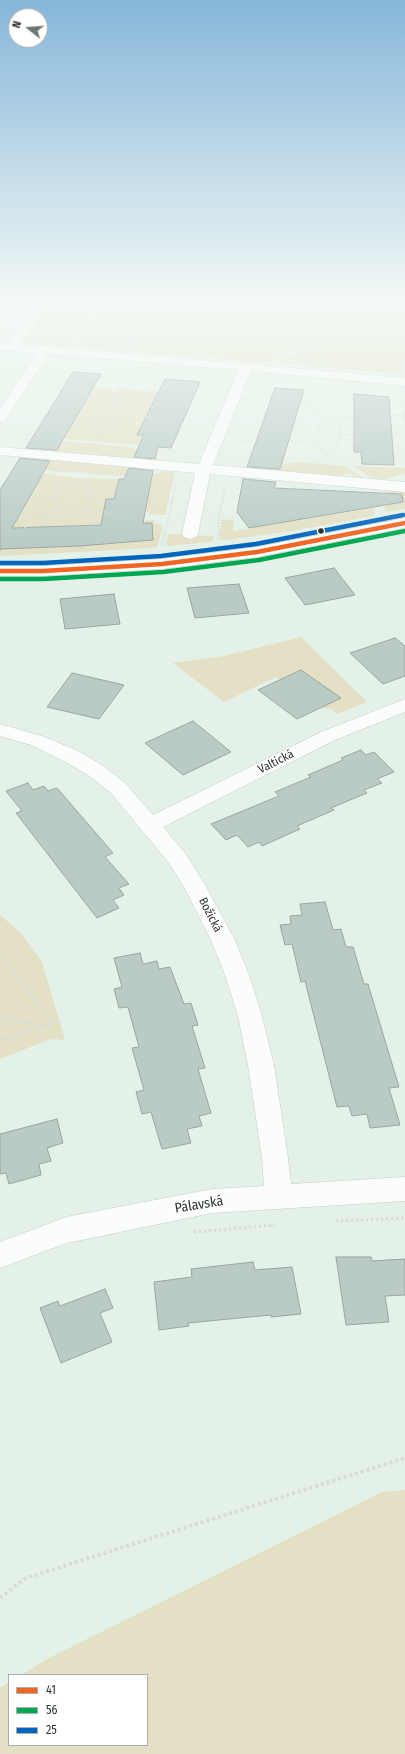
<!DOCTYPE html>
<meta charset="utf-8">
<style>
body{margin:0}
#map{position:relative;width:405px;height:1754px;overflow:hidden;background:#e4f1e8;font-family:"Fira Sans Condensed",sans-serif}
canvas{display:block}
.legend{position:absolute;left:8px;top:1674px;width:140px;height:72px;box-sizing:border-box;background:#fff;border:1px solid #abaeac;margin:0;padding:5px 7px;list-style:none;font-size:12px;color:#2c342f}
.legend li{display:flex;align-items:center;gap:8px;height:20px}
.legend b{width:20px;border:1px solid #abaeac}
.north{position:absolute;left:8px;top:8px;width:40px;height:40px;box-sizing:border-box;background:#fff;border:1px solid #abaeac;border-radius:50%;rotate:287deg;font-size:11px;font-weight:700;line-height:16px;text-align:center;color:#2c342f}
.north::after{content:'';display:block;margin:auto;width:14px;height:18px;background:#6c7670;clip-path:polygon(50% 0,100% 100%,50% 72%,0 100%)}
</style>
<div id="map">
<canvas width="405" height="1754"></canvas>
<ul class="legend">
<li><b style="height:5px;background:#f26522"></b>41</li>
<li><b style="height:5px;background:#00a651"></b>56</li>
<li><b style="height:5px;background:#0065bd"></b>25</li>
</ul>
<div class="north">N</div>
</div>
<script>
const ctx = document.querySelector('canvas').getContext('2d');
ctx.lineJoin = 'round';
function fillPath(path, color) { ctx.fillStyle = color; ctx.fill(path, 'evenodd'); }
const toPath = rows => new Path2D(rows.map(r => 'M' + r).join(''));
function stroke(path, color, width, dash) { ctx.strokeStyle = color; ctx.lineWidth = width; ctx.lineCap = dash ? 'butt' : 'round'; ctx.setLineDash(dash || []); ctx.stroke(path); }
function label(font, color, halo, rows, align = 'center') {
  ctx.font = font + ' "Fira Sans Condensed",sans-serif'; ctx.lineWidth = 3; ctx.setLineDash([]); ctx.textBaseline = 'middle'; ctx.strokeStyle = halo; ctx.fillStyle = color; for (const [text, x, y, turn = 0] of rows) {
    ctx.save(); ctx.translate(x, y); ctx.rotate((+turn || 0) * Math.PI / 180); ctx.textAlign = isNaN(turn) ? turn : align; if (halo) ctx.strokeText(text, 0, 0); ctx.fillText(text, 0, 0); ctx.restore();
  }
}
fillPath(toPath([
 [53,302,95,302,74,335,32,332],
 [103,302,388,302,398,307,268,363,75,347],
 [400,309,405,310,405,357,402,373,400,374,274,363],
 [32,333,75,337,69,347,24,343],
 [74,385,112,388,111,391,116,391,118,388,160,392,161,400,154,400,153,402,160,403,146,432,139,432,137,434,144,435,140,445,64,439,87,398],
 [64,441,130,447,164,462,19,449],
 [15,455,53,460,84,462,84,463,114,464,114,466,162,467,162,469,121,476,39,470],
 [300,462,345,466,368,481,351,479,352,474,344,473,343,478,241,470],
 [353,466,405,468,405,474,385,479,370,477],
 [169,471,175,473,165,515,149,514,149,512,146,512,152,479,127,478],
 [43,473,78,478,119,479,114,499,106,499,108,524,12,528],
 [385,489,405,490,405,509,385,512],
 [374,508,375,513,372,516,298,530,225,540,221,539,219,536,222,519,234,520,233,530,234,531],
 [148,520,155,520,154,524,163,525,158,544,157,547,152,548,0,556,0,549,67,547,140,542,145,521],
 [168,534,213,536,213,541,209,542,169,546,166,544],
 [295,536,276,543,162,557,68,563,67,560,161,554],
 [48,560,41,564,0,565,0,562],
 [301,637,367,702,338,714,329,708,326,709,322,707,340,698,301,670,280,680,276,677,224,702,173,663,224,656],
 [0,915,21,933,42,962,65,1040,51,1039,0,1059],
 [405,1490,405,1754,0,1754,0,1688,9,1682,9,1745,147,1745,147,1675,21,1675,49,1658,382,1492]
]), '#e3e0c5');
const building = toPath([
 [73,372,101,374,57,450,26,448,73,372],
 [165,379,200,382,171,448,158,447,155,459,134,457,144,435,137,435,165,379],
 [275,388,304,390,280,469,247,467,275,388],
 [354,394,389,397,394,465,362,464,361,452,354,452,354,394],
 [20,458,50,461,12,528,101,525,106,499,114,499,119,479,124,479,129,468,153,471,143,523,152,523,153,540,80,546,1,549,0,550,0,490,20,458],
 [243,479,276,482,274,488,402,494,403,502,249,528,237,512,243,479],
 [334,568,355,595,305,605,285,578,334,568],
 [239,584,249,613,195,618,187,588,239,584],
 [114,594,120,624,65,629,60,599,114,594],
 [395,638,405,646,405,676,383,684,350,653,395,638],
 [301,670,341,698,297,719,258,690,301,670],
 [72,673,124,685,99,719,47,707,72,673],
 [193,721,231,752,183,775,145,743,193,721],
 [361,750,366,755,374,752,394,772,377,779,382,783,364,790,367,793,331,808,334,810,297,826,300,829,262,846,259,842,248,847,237,835,226,840,211,824,279,796,275,792,311,777,308,775,343,760,341,758,361,750],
 [28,783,33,790,44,786,48,791,57,788,113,853,105,857,129,884,119,888,124,895,113,900,119,908,97,918,16,813,22,811,6,791,28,783],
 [325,902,333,930,341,929,346,947,353,947,364,984,368,984,399,1087,389,1088,400,1125,370,1128,367,1114,352,1116,349,1106,337,1107,305,981,301,982,292,944,285,945,280,925,291,924,290,916,302,915,300,904,325,902],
 [140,953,143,964,157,961,159,969,170,967,184,1004,191,1003,198,1025,192,1026,205,1068,198,1069,211,1113,199,1116,202,1126,187,1129,191,1143,162,1149,151,1112,142,1114,136,1092,144,1090,132,1048,139,1047,128,1007,119,1008,114,989,122,987,114,958,140,953],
 [57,1119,63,1143,47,1148,51,1161,39,1164,41,1175,9,1184,6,1173,0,1174,0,1134,57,1119],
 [336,1257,371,1257,372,1261,405,1259,405,1295,385,1296,389,1322,346,1325,336,1257],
 [253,1262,255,1270,292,1267,301,1314,271,1317,271,1315,229,1319,188,1323,189,1326,159,1330,154,1282,192,1277,191,1269,253,1262],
 [105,1289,113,1308,100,1313,112,1342,61,1363,40,1308,58,1301,60,1306,105,1289]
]);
fillPath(building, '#bacbc6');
stroke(building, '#99a5a0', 1);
const street = toPath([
 [37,302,49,302,20,344,405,378,405,386,251,371,213,465,405,482,405,492,210,474,198,534,196,537,190,539,184,537,182,534,195,473,0,455,0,447,199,464,238,370,49,354,5,421,0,422,0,408,37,353,0,350,0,342,8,343,37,302],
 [405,518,405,528,257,557,162,569,43,576,0,576,0,566,43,566,162,559,257,547,405,518],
 [405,699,405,712,335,740,163,827,185,853,204,883,235,940,249,975,262,1016,274,1065,288,1158,291,1184,405,1177,405,1201,212,1213,67,1243,0,1268,0,1242,66,1217,212,1189,264,1186,262,1158,248,1065,238,1016,225,975,211,940,183,885,169,863,111,793,88,775,64,761,31,745,0,736,0,724,45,737,78,751,102,765,125,783,153,815,321,732,405,699]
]);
stroke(street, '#c2ccc5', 1);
stroke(toPath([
 [393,302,405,307],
 [78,335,99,302],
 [293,353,399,308,405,307],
 [403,399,405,421],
 [133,404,136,407,134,413,124,420,102,419,104,414,118,405,133,404],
 [135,405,150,397,158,396],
 [305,405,323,419],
 [110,410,114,401,114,391],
 [134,413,152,418],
 [390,415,404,415],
 [328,418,340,422,341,436,334,447,327,452,322,450,317,437,319,425,323,419,328,418],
 [336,419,339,417,353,418],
 [74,422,102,425,118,432],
 [339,439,356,440],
 [239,440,252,441],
 [289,441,318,443],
 [101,442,103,431,102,419],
 [393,447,405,448],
 [325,462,327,452]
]), '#d7dcd9', 1.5, [1, 1]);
stroke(toPath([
 '56 498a16 16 0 1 1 32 0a16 16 0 1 1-32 0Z',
 [84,489,101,488],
 [29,500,57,498],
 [83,511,106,512],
 [25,528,27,522,33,517,59,509],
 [218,539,219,516,225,488],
 [162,545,176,484]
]), '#d7dcd9', 2, [1.5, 1.5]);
stroke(toPath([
 [0,951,16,974]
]), '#d7dcd9', 2.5, [2, 2]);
stroke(toPath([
 [0,1018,46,1026],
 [0,1039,52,1025,16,973],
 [336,1221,405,1218],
 [194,1232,275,1225]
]), '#d7dcd9', 3, [2.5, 2.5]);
stroke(toPath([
 [0,1598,26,1578,405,1458]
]), '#d7dcd9', 4, [3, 3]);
fillPath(street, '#fbfdfc');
stroke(toPath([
 [0,571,43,571,162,564,257,552,405,523]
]), '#f26522', 4.5);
stroke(toPath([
 [0,579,43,579,163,572,259,560,405,531]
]), '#00a651', 4.5);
stroke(toPath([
 [0,563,43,563,161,556,256,544,403,515]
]), '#0065bd', 4.5);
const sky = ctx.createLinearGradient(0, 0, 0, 547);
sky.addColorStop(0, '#86b6da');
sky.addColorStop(0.55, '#f3f9f5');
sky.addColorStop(1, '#f3f9f500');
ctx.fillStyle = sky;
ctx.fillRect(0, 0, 405, 547);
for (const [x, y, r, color] of [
 [321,531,3.5,"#2c342f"]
]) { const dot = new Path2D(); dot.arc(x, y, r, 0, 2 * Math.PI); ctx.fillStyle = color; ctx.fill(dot); stroke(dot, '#fff', 1.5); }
label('12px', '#2c342f', '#fff', [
 ["Valtická",276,762,-27],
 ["Božická",210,915,63]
]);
label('14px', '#2c342f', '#fff', [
 ["Pálavská",199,1205,-9]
]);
</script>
